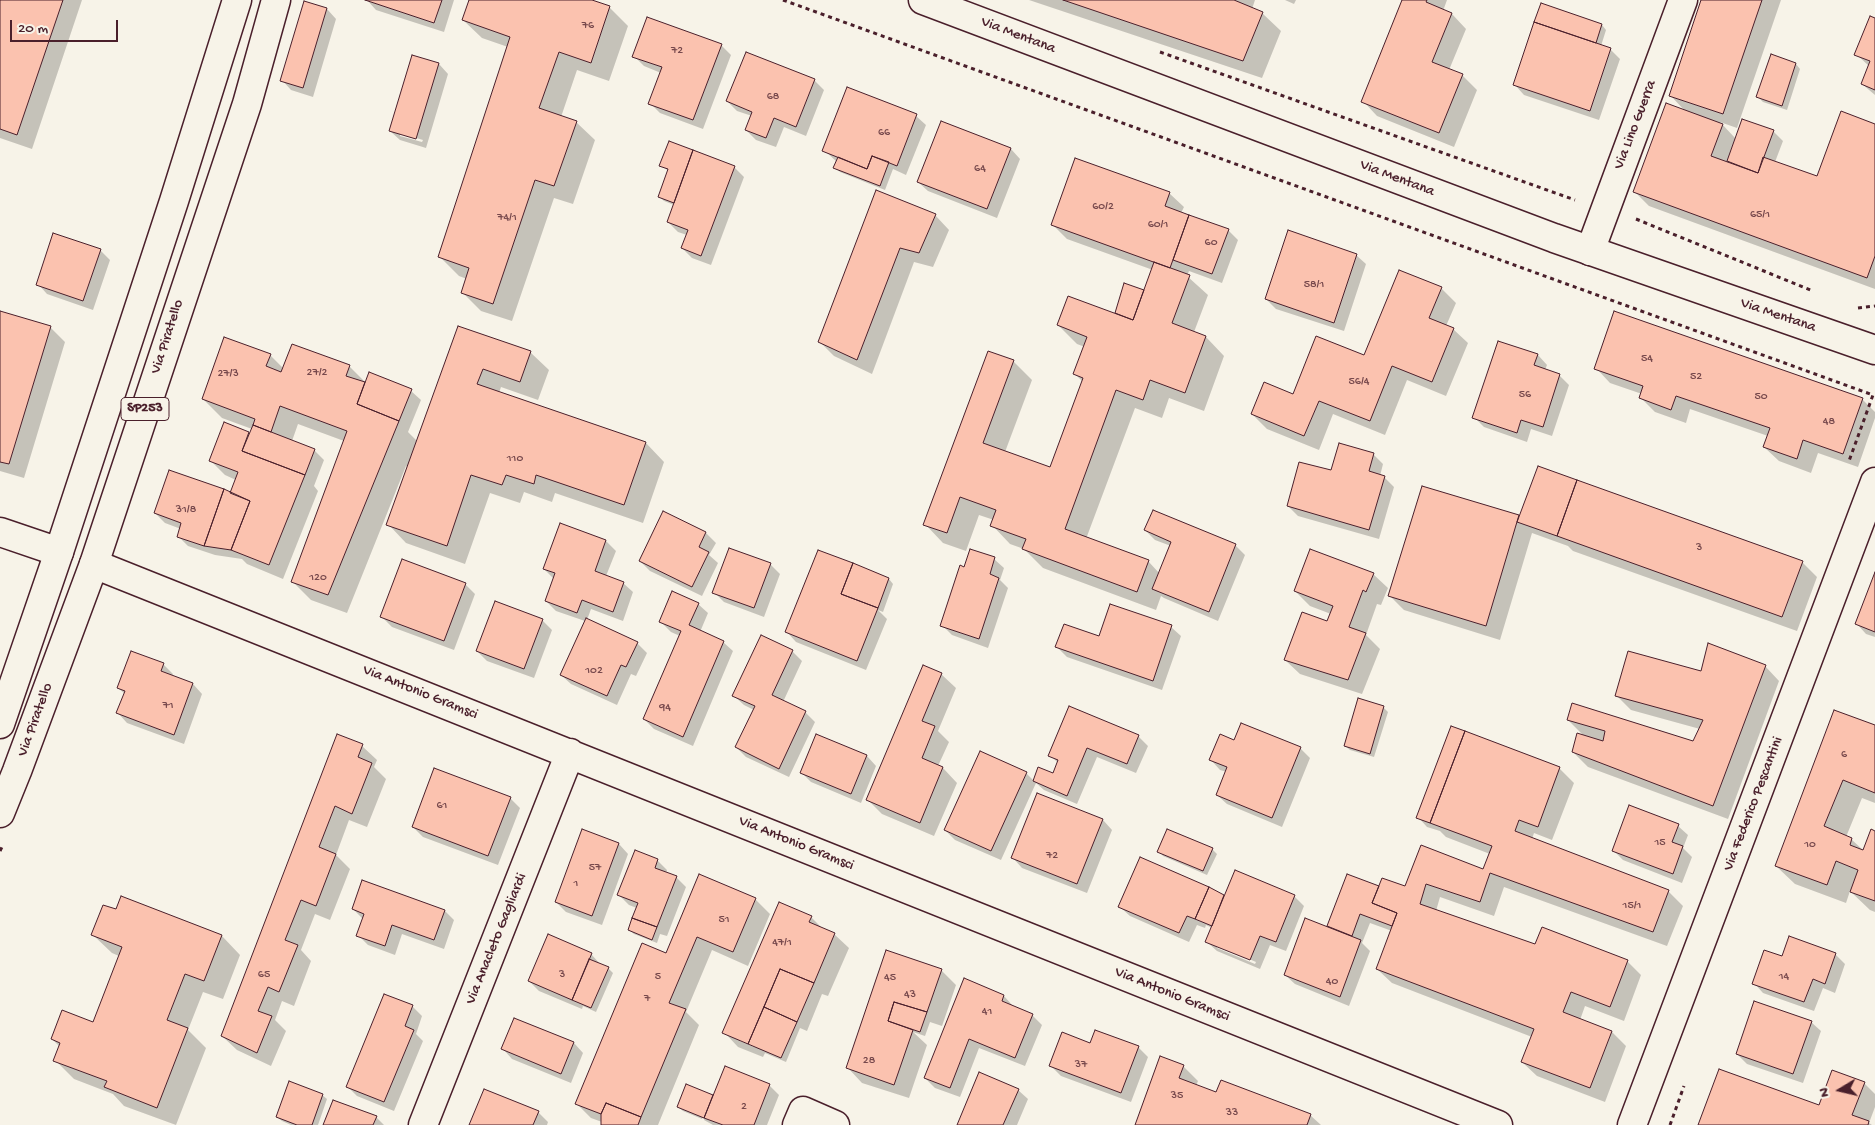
<!DOCTYPE html>
<style>
body{margin:0}
#map{position:relative;width:1875px;height:1125px;overflow:hidden;background:#f7f3e8;font-family:"Gochi Hand",sans-serif}
canvas{display:block}
.north{position:absolute;left:1815px;top:1065px;width:50px;height:50px;-webkit-text-stroke:4px #f7f3e8;paint-order:stroke;rotate:261deg;font-size:14px;font-weight:700;line-height:20px;text-align:center;color:#4a1f2b}
.north::after{content:'';display:block;margin:auto;width:18px;height:22px;background:#4a1f2b;clip-path:polygon(50% 0,100% 100%,50% 72%,0 100%)}
.scale{position:absolute;left:10px;top:20px;width:108px;height:22px;box-sizing:border-box;border:2px solid #4a1f2b;border-top:0;padding-left:6px;font-size:15px;line-height:18px;white-space:nowrap;color:#4a1f2b;-webkit-text-stroke:4px #f7f3e8;paint-order:stroke}
</style>
<div id="map">
<canvas width="1875" height="1125"></canvas>
<div class="north">N</div>
<div class="scale">20 m</div>
</div>
<script>
const ctx = document.querySelector('canvas').getContext('2d');
ctx.lineJoin = 'round';
function fillPath(path, color) { ctx.fillStyle = color; ctx.fill(path, 'evenodd'); }
const toPath = rows => new Path2D(rows.map(r => 'M' + r).join(''));
function stroke(path, color, width, dash) { ctx.strokeStyle = color; ctx.lineWidth = width; ctx.lineCap = dash ? 'butt' : 'round'; ctx.setLineDash(dash || []); ctx.stroke(path); }
function label(font, color, halo, rows, align = 'center') {
  ctx.font = font + ' "Gochi Hand",sans-serif'; ctx.lineWidth = 4.5; ctx.setLineDash([]); ctx.textBaseline = 'middle'; ctx.strokeStyle = halo; ctx.fillStyle = color; for (const [text, x, y, turn = 0] of rows) {
    ctx.save(); ctx.translate(x, y); ctx.rotate((+turn || 0) * Math.PI / 180); ctx.textAlign = isNaN(turn) ? turn : align; if (halo) ctx.strokeText(text, 0, 0); ctx.fillText(text, 0, 0); ctx.restore();
  }
}
fillPath(toPath([
 [0,0,82,0,32,149,0,138],
 [367,0,454,0,444,32,376,10],
 [470,0,588,0,609,7,628,26,609,81,577,70,561,117,576,122,595,140,573,204,554,198,512,321,481,311,462,292,467,279,459,276,440,257,508,47,482,38,463,20],
 [1029,0,1255,0,1252,9,1262,13,1281,31,1262,78],
 [1285,0,1296,0,1294,4],
 [1404,0,1447,0,1443,11,1452,14,1466,29,1449,70,1462,75,1477,90,1454,147,1377,116,1363,101],
 [1703,0,1781,0,1737,128,1720,122,1736,139,1773,131,1783,141,1775,162,1818,178,1875,125,1875,289,1649,206,1634,191,1686,112,1670,95],
 [1541,5,1602,25,1606,30,1601,46,1610,49,1620,59,1599,120,1524,95,1515,85],
 [327,9,336,19,313,97,291,90,282,80],
 [1875,19,1875,95,1862,84,1869,66,1856,54],
 [721,45,731,55,703,129,660,113,650,103,661,73,644,66,634,56],
 [439,64,448,74,426,148,400,140,390,131],
 [400,133,423,140,422,142,400,136],
 [1796,64,1800,69,1787,110,1763,102,1758,97],
 [814,80,824,90,806,136,784,127,776,147,756,140,746,130,752,116,737,111,727,101],
 [916,116,926,125,906,175,893,169,885,190,840,172,835,168,837,162,824,150],
 [941,122,1011,149,1020,159,997,218,928,191,918,182],
 [661,166,734,167,744,177,711,265,692,258,682,248,687,235,678,232,668,222,674,205,664,201,659,196,669,171],
 [876,191,935,215,949,230,933,267,914,262,872,374,834,356,820,342],
 [1169,193,1184,207,1181,213,1228,230,1238,240,1222,283,1189,271,1187,276,1208,295,1194,332,1206,337,1224,356,1204,411,1169,398,1162,418,1135,408,1086,539,1148,561,1160,574,1171,546,1155,540,1145,530,1235,545,1245,555,1218,621,1164,598,1161,596,1156,610,1043,568,1024,549,1010,544,992,525,994,520,979,515,966,551,943,543,925,524,1013,361,1032,380,1005,452,1051,469,1083,382,1075,374,1085,347,1077,344,1058,325,1120,316,1116,313,1145,292,1153,270,1067,239,1052,224],
 [100,250,110,260,93,310,47,294,38,284],
 [1356,255,1366,264,1344,331,1276,309,1266,299],
 [1441,288,1456,303,1446,326,1453,329,1468,343,1446,396,1407,380,1385,435,1333,414,1319,450,1267,429,1252,414,1294,396,1365,357],
 [0,312,50,327,65,342,24,478,0,471],
 [459,327,530,352,549,370,538,400,501,387,499,393,646,443,664,462,643,523,555,493,552,502,524,492,520,503,490,493,465,564,406,543,388,524,408,467,406,466,347,613,311,600,292,581,344,441,298,424,292,441,314,450,324,460,314,486,318,491,283,579,247,564,242,559,215,555,188,546,178,536,181,529,165,523,155,513,231,494,236,480,225,475,210,460,248,433,250,435,252,429,222,418,203,399,270,355,284,369,349,366,366,383,411,391,421,400,408,432,418,442],
 [361,389,363,391,357,406,355,405],
 [1538,355,1547,365,1545,370,1559,375,1569,385,1552,436,1531,429,1527,442,1484,427,1474,417],
 [1596,368,1862,399,1875,412,1875,418,1858,467,1818,453,1811,473,1779,461,1764,447,1768,436,1690,409,1686,423,1655,412,1641,398,1642,394,1610,383],
 [1373,454,1383,464,1380,476,1384,477,1394,487,1379,539,1298,516,1288,506,1332,472],
 [663,512,706,533,716,543,709,555,718,563,702,596,650,571,640,561],
 [1519,517,1802,562,1817,577,1797,631,1573,551,1568,546,1532,533,1500,640,1404,610,1390,596],
 [560,525,606,541,616,551,606,576,623,583,633,592,623,621,591,609,587,620,637,643,647,653,636,676,631,674,617,705,571,684,561,675,585,621,556,611,546,601,554,579,544,569],
 [994,559,1004,568,1000,580,1008,588,988,648,952,635,942,625,965,569],
 [770,564,780,574,764,617,724,602,714,592],
 [853,565,889,579,893,584,883,612,878,610,887,619,866,670,796,642,787,632],
 [1373,574,1388,588,1381,605,1377,604,1366,635,1380,649,1362,694,1300,674,1285,660,1328,623,1331,614,1310,606,1295,591],
 [1875,575,1875,637,1866,634,1857,624],
 [465,584,475,594,454,650,392,627,382,617],
 [698,604,708,613,700,632,723,642,733,651,693,746,654,729,644,719,680,636,671,632,661,622],
 [542,620,552,630,534,678,487,661,477,651],
 [1171,627,1181,636,1162,690,1067,657,1057,647,1100,638],
 [792,651,802,661,783,702,805,712,815,722,789,777,746,757,736,747,754,710,744,705,734,696],
 [163,664,173,674,172,676,193,684,202,694,184,744,127,723,118,713,125,694,118,688],
 [1765,666,1779,681,1728,819,1588,767,1573,752,1585,737,1568,720,1694,743,1700,729,1631,710,1617,696,1702,673],
 [941,674,956,688,938,731,949,742,938,766,943,768,957,783,934,836,882,814,868,800],
 [1383,707,1388,712,1374,757,1350,750,1345,746],
 [1875,727,1875,803,1862,798,1846,837,1851,839,1864,851,1875,832,1875,912,1870,910,1850,891,1846,903,1795,884,1776,866],
 [817,736,867,756,876,766,861,803,811,782,802,773],
 [1138,736,1148,746,1136,773,1097,757,1077,804,1044,790,1036,783,1001,860,955,840,945,830,1026,773,1034,781,1054,774,1058,763,1050,755],
 [1235,742,1300,748,1310,758,1282,827,1227,804,1217,795,1227,772,1220,770,1211,760],
 [362,746,377,760,374,767,386,779,367,827,349,820,336,855,350,869,330,920,315,914,301,950,311,961,294,1006,282,1001,275,1020,286,1031,271,1066,237,1050,222,1036],
 [1559,768,1574,783,1552,840,1534,833,1532,839,1668,891,1683,906,1667,946,1504,887,1494,916,1440,897,1436,911,1535,945,1627,961,1641,975,1624,1021,1585,1006,1580,1020,1612,1032,1626,1046,1605,1102,1537,1076,1522,1062,1532,1037,1392,983,1377,969,1392,931,1370,923,1362,943,1370,951,1349,1006,1295,984,1285,975,1327,928,1348,875,1379,887,1405,888,1484,871,1490,854,1446,837,1440,831,1427,827,1418,817],
 [1038,795,1103,820,1112,830,1087,893,1022,868,1013,858],
 [510,798,520,808,498,865,423,837,413,827],
 [1630,807,1678,826,1688,835,1683,848,1692,857,1682,883,1623,860,1613,850],
 [619,844,628,854,602,925,566,912,556,902],
 [1212,849,1217,854,1207,875,1163,856,1159,851],
 [657,860,667,870,666,874,676,877,686,887,667,936,660,934,657,943,634,934,629,930,637,908,629,905,619,895],
 [699,876,755,899,770,914,748,966,712,950,686,1012,699,1025,658,1125,602,1125,602,1122,591,1118,576,1103,666,954],
 [1209,889,1225,897,1294,896,1304,906,1286,951,1270,945,1260,969,1217,951,1207,942,1212,928,1206,925,1205,928,1197,925,1189,942,1130,916,1120,907],
 [1217,945,1256,962,1255,964,1217,948],
 [122,898,222,936,240,955,223,999,203,992,188,1030,206,1048,176,1125,124,1106,113,1094,74,1079,55,1060,60,1047,52,1039,93,1024,119,956,112,953,93,935,116,911],
 [353,909,445,911,454,920,444,949,402,934,395,955,368,945,358,935,364,920],
 [811,917,823,929,834,934,849,948,828,996,822,994,807,1031,800,1028,786,1062,765,1053,763,1057,738,1047,724,1032],
 [740,1039,755,1045,754,1047,740,1041],
 [887,952,941,970,956,985,942,1026,930,1022,925,1036,913,1032,927,1045,909,1098,862,1083,848,1068],
 [591,954,601,965,608,968,613,973,596,1012,583,1006,582,1009,539,991,529,981],
 [1835,954,1845,964,1835,993,1823,988,1814,1011,1763,993,1754,983,1783,958],
 [385,995,413,1007,422,1016,416,1034,423,1041,394,1111,357,1096,347,1086],
 [1004,996,1013,1006,1013,1007,1032,1015,1042,1025,1025,1066,979,1048,960,1097,935,1088,925,1078],
 [1811,1022,1821,1031,1803,1083,1747,1064,1737,1054],
 [574,1043,583,1053,571,1083,512,1059,503,1049],
 [1091,1044,1138,1047,1148,1057,1131,1102,1061,1076,1051,1066],
 [1183,1066,1198,1081,1196,1086,1217,1094,1310,1115,1321,1125,1136,1125],
 [725,1067,769,1085,779,1095,767,1125,713,1125,704,1120],
 [1864,1083,1875,1094,1875,1107,1869,1123,1872,1125,1700,1125,1820,1107],
 [1018,1090,1028,1099,1017,1125,958,1125],
 [322,1095,327,1099,318,1125,291,1125,282,1121,277,1117],
 [711,1096,702,1119,683,1111,678,1107,712,1096,713,1096],
 [538,1112,548,1122,547,1125,470,1125],
 [376,1117,384,1125,325,1125]
]), '#0003');
const building = toPath([
 [0,0,63,0,17,135,0,129,0,0],
 [365,0,442,0,434,23,365,0],
 [469,0,592,0,610,6,591,63,559,52,539,108,577,121,554,186,535,180,493,304,461,293,469,268,438,257,510,37,462,20,469,0],
 [1063,0,1234,0,1263,12,1243,61,1063,0],
 [1402,0,1427,0,1426,2,1452,13,1432,62,1463,74,1439,133,1361,102,1402,0],
 [1701,0,1762,0,1723,114,1669,96,1701,0],
 [304,1,327,8,303,88,280,81,304,1],
 [1541,3,1602,24,1596,43,1534,22,1541,3],
 [1870,16,1875,18,1875,90,1861,84,1870,61,1854,55,1870,16],
 [647,17,722,44,693,120,648,104,662,67,632,57,647,17],
 [1534,22,1611,48,1590,111,1513,85,1534,22],
 [746,52,815,79,796,127,774,118,766,138,745,130,752,112,726,101,746,52],
 [1771,54,1796,63,1782,106,1756,97,1771,54],
 [412,55,439,63,416,139,389,131,412,55],
 [847,87,917,114,897,166,872,156,867,169,822,151,847,87],
 [1666,103,1723,124,1711,156,1758,173,1763,157,1817,176,1841,111,1875,124,1875,256,1867,278,1633,192,1666,103],
 [1742,119,1774,130,1758,173,1727,161,1742,119],
 [941,121,1011,148,987,209,917,182,941,121],
 [669,141,693,150,674,203,658,197,668,169,659,166,669,141],
 [693,150,735,166,701,256,681,248,688,230,667,222,693,150],
 [872,156,889,162,880,186,833,168,838,157,867,169,872,156],
 [1075,158,1170,192,1165,206,1189,215,1170,268,1051,225,1075,158],
 [876,190,936,214,919,253,900,248,857,360,818,342,876,190],
 [1189,215,1229,229,1212,274,1173,260,1189,215],
 [1288,230,1357,254,1334,323,1265,299,1288,230],
 [53,233,101,249,83,301,36,285,53,233],
 [1154,262,1190,275,1172,323,1206,336,1185,393,1150,380,1143,400,1116,390,1065,529,1149,560,1137,592,1022,549,1026,539,990,526,996,510,960,497,947,533,923,525,988,351,1014,360,983,443,1050,467,1083,378,1073,374,1087,337,1057,325,1068,296,1133,320,1154,262],
 [1399,270,1442,287,1429,318,1454,328,1432,382,1392,366,1370,421,1319,401,1304,436,1251,414,1264,382,1293,394,1316,336,1364,355,1399,270],
 [1124,283,1144,290,1133,320,1115,313,1124,283],
 [0,311,51,326,9,464,0,462,0,311],
 [1614,311,1863,398,1843,454,1803,440,1797,459,1763,447,1770,428,1676,396,1671,410,1639,398,1643,386,1594,369,1614,311],
 [458,326,531,351,520,382,483,369,477,384,646,442,624,505,536,475,534,484,506,475,502,485,471,475,447,546,386,525,458,326],
 [224,337,271,354,266,366,281,372,292,344,350,365,346,376,365,382,357,404,399,421,328,595,291,582,347,431,280,406,271,432,253,425,255,419,202,399,224,337],
 [1498,341,1538,354,1534,365,1560,374,1543,427,1521,420,1517,433,1472,418,1498,341],
 [369,372,412,389,399,421,357,404,369,372],
 [224,422,249,432,242,451,305,475,269,565,231,550,250,501,230,493,238,472,209,461,224,422],
 [253,425,315,449,305,475,242,451,253,425],
 [1339,443,1374,453,1369,471,1385,476,1369,530,1287,506,1299,462,1331,470,1339,443],
 [1538,466,1577,480,1557,536,1517,522,1538,466],
 [169,470,224,489,204,546,177,537,181,523,154,513,169,470],
 [1577,480,1803,561,1782,617,1557,536,1577,480],
 [1422,486,1519,515,1486,626,1388,596,1422,486],
 [224,489,250,501,231,550,204,546,224,489],
 [1153,510,1236,544,1209,612,1152,589,1171,542,1144,530,1153,510],
 [663,511,706,532,699,547,709,552,692,587,639,561,663,511],
 [560,523,606,540,595,571,624,582,613,612,582,600,577,613,545,601,555,573,543,569,560,523],
 [729,548,771,563,754,608,712,593,729,548],
 [970,549,995,557,990,574,999,578,979,639,940,626,960,565,964,567,970,549],
 [1310,549,1374,573,1366,592,1363,590,1349,627,1366,633,1348,680,1284,660,1302,612,1327,621,1333,606,1294,591,1310,549],
 [818,550,853,563,841,594,878,608,857,661,785,632,818,550],
 [402,559,466,583,444,641,380,617,402,559],
 [853,563,889,578,878,608,841,594,853,563],
 [1875,572,1875,632,1855,624,1875,572],
 [672,591,699,603,689,625,724,641,683,737,643,719,681,631,659,622,672,591],
 [495,601,543,619,524,669,476,651,495,601],
 [1110,604,1172,625,1153,681,1055,647,1064,624,1099,636,1110,604],
 [586,618,638,642,626,667,621,665,607,696,560,675,586,618],
 [761,635,793,650,772,695,806,711,779,769,735,747,755,706,732,696,761,635],
 [1708,643,1766,665,1713,806,1572,752,1577,733,1603,741,1605,731,1567,720,1572,703,1693,741,1703,720,1615,696,1628,651,1701,671,1708,643],
 [131,651,164,663,161,671,193,683,174,735,116,713,125,691,117,688,131,651],
 [923,665,942,673,922,721,935,726,922,758,943,767,920,823,866,800,923,665],
 [1358,698,1384,706,1370,754,1344,746,1358,698],
 [1069,706,1139,735,1127,764,1087,748,1067,796,1033,781,1038,767,1053,773,1058,760,1048,756,1069,706],
 [1834,710,1875,725,1875,793,1843,780,1824,826,1852,838,1850,845,1863,850,1871,829,1875,831,1875,901,1850,892,1858,870,1836,861,1827,885,1775,866,1834,710],
 [1241,723,1301,747,1272,818,1216,795,1227,767,1209,760,1220,734,1234,740,1241,723],
 [1451,726,1465,731,1430,823,1416,818,1451,726],
 [1465,731,1560,767,1538,827,1519,820,1515,831,1669,890,1653,932,1490,873,1480,902,1426,884,1420,904,1535,944,1542,927,1628,960,1610,1007,1571,992,1563,1012,1612,1031,1590,1088,1521,1062,1534,1029,1376,969,1397,913,1372,903,1382,878,1405,886,1421,845,1483,869,1492,846,1430,823,1465,731],
 [337,734,363,744,358,757,372,763,352,814,335,806,319,847,336,854,316,906,301,900,285,940,298,945,279,992,268,987,258,1011,272,1016,257,1053,221,1036,337,734],
 [816,734,867,755,851,794,800,773,816,734],
 [980,751,1027,772,991,851,944,830,980,751],
 [434,768,511,797,488,856,412,827,434,768],
 [1037,793,1103,819,1077,884,1011,858,1037,793],
 [1629,805,1679,824,1672,842,1683,846,1673,874,1612,851,1629,805],
 [582,829,619,843,592,916,555,902,582,829],
 [1167,829,1213,848,1203,871,1157,852,1167,829],
 [635,850,658,859,655,868,677,876,657,927,632,918,638,903,617,895,635,850],
 [1140,857,1209,887,1195,919,1187,916,1179,933,1118,907,1140,857],
 [1235,870,1295,895,1276,942,1260,936,1250,960,1205,942,1235,870],
 [699,874,756,898,733,952,697,937,669,1003,686,1009,641,1117,606,1103,601,1114,575,1104,642,943,666,953,699,874],
 [1347,874,1379,886,1372,903,1397,913,1392,926,1360,914,1352,936,1327,926,1347,874],
 [362,880,445,910,434,940,392,925,385,946,356,936,364,914,352,909,362,880],
 [1209,887,1224,895,1212,926,1195,919,1209,887],
 [121,896,222,935,204,981,185,974,167,1020,188,1028,157,1108,104,1087,107,1081,53,1061,60,1043,51,1039,62,1010,93,1022,122,947,91,935,103,905,116,909,121,896],
 [779,902,812,916,809,922,835,933,814,983,780,969,748,1044,722,1033,779,902],
 [632,918,657,927,652,940,628,930,632,918],
 [1305,918,1361,940,1340,997,1284,975,1305,918],
 [548,934,592,953,572,1000,528,981,548,934],
 [1789,936,1836,953,1825,984,1813,979,1804,1002,1752,984,1764,950,1782,956,1789,936],
 [886,950,942,969,927,1012,894,1002,888,1021,913,1030,894,1085,846,1068,886,950],
 [589,959,609,967,591,1008,572,1000,589,959],
 [780,969,814,983,797,1022,764,1007,780,969],
 [964,978,1004,995,1002,1001,1033,1014,1015,1058,969,1039,950,1088,924,1078,964,978],
 [384,994,413,1005,405,1026,414,1030,384,1102,346,1087,384,994],
 [1754,1001,1812,1021,1793,1074,1736,1054,1754,1001],
 [894,1002,927,1012,920,1032,888,1021,894,1002],
 [764,1007,797,1022,781,1058,748,1044,764,1007],
 [514,1018,574,1042,561,1074,501,1049,514,1018],
 [1095,1030,1139,1046,1121,1093,1049,1066,1062,1032,1090,1043,1095,1030],
 [1160,1056,1184,1065,1179,1078,1216,1092,1221,1080,1311,1114,1307,1125,1135,1125,1160,1056],
 [725,1066,770,1084,754,1125,723,1125,704,1118,725,1066],
 [1719,1069,1819,1105,1832,1070,1865,1082,1852,1115,1869,1121,1868,1125,1698,1125,1719,1069],
 [979,1072,1019,1089,1003,1125,957,1125,979,1072],
 [289,1081,323,1094,312,1125,297,1125,276,1117,289,1081],
 [686,1084,713,1095,704,1118,677,1107,686,1084],
 [484,1089,539,1111,533,1125,469,1125,484,1089],
 [333,1100,377,1116,373,1125,323,1125,333,1100],
 [606,1103,641,1117,638,1125,601,1125,601,1114,606,1103]
]);
fillPath(building, '#fbc2af');
stroke(building, '#4a1f2b', 1);
const minor = toPath([
 [1590,251,1683,0],
 [0,532,59,552],
 [94,564,1498,1125],
 [423,1125,570,753],
 [797,1125,803,1111,835,1125],
 [1632,1125,1875,482]
]);
const major = toPath([
 [923,0,1554,238,1875,350],
 [0,724,59,552,174,201,237,0],
 [0,813,17,771,94,564,247,104,276,0]
]);
stroke(minor, '#4a1f2b', 31);
stroke(major, '#4a1f2b', 31);
stroke(toPath([
 [783,0,1873,395,1849,461],
 [1160,52,1575,200],
 [1636,219,1813,291],
 [1858,308,1875,306],
 [0,851,3,845],
 [1670,1125,1684,1086]
]), '#4a1f2b', 3, [4, 4]);
stroke(minor, '#f7f3e8', 28);
stroke(major, '#f7f3e8', 28);
label('12px', '#76484c', null, [
 ["76",588,26],
 ["72",677,51],
 ["68",773,97],
 ["66",884,133],
 ["64",980,169],
 ["60/2",1103,207],
 ["65/1",1760,215],
 ["74/1",507,218],
 ["60/1",1158,225],
 ["60",1211,243],
 ["58/1",1314,285],
 ["54",1647,359],
 ["27/2",317,373],
 ["27/3",228,374],
 ["52",1696,377],
 ["56/4",1359,382],
 ["56",1525,395],
 ["50",1761,397],
 ["48",1829,422],
 ["110",515,459],
 ["31/8",186,510],
 ["3",1699,548],
 ["120",318,578],
 ["102",594,671],
 ["71",168,706],
 ["94",665,708],
 ["6",1844,755],
 ["61",442,806],
 ["15",1660,843],
 ["10",1810,845],
 ["72",1052,856],
 ["57",595,868],
 ["1",576,884],
 ["15/1",1632,906],
 ["51",724,920],
 ["47/1",782,943],
 ["65",264,975],
 ["3",562,975],
 ["5",658,977],
 ["14",1784,977],
 ["45",890,978],
 ["40",1332,982],
 ["43",910,995],
 ["7",647,999],
 ["41",987,1012],
 ["28",869,1061],
 ["37",1081,1065],
 ["35",1177,1096],
 ["2",744,1107],
 ["33",1232,1113]
]);
for (const [x, y, w] of [
 [145,409,48]
]) { const box = new Path2D(); box.roundRect(x - w / 2, y - 11.5, w, 23, 4); ctx.fillStyle = '#f7f3e8'; ctx.fill(box); stroke(box, '#4a1f2b', 1); }
label('bold 14px', '#4a1f2b', null, [
 ["SP253",145,409]
]);
label('15px', '#4a1f2b', '#f7f3e8', [
 ["Via Mentana",1018,36,21],
 ["Via Lino Guerra",1636,125,-69],
 ["Via Mentana",1397,179,21],
 ["Via Mentana",1778,316,19],
 ["Via Piratello",168,337,-72],
 ["Via Antonio Gramsci",420,693,22],
 ["Via Piratello",36,720,-70],
 ["Via Federico Pescantini",1754,804,-69],
 ["Via Antonio Gramsci",796,844,22],
 ["Via Anacleto Gagliardi",497,939,-68],
 ["Via Antonio Gramsci",1172,995,22]
]);
</script>
